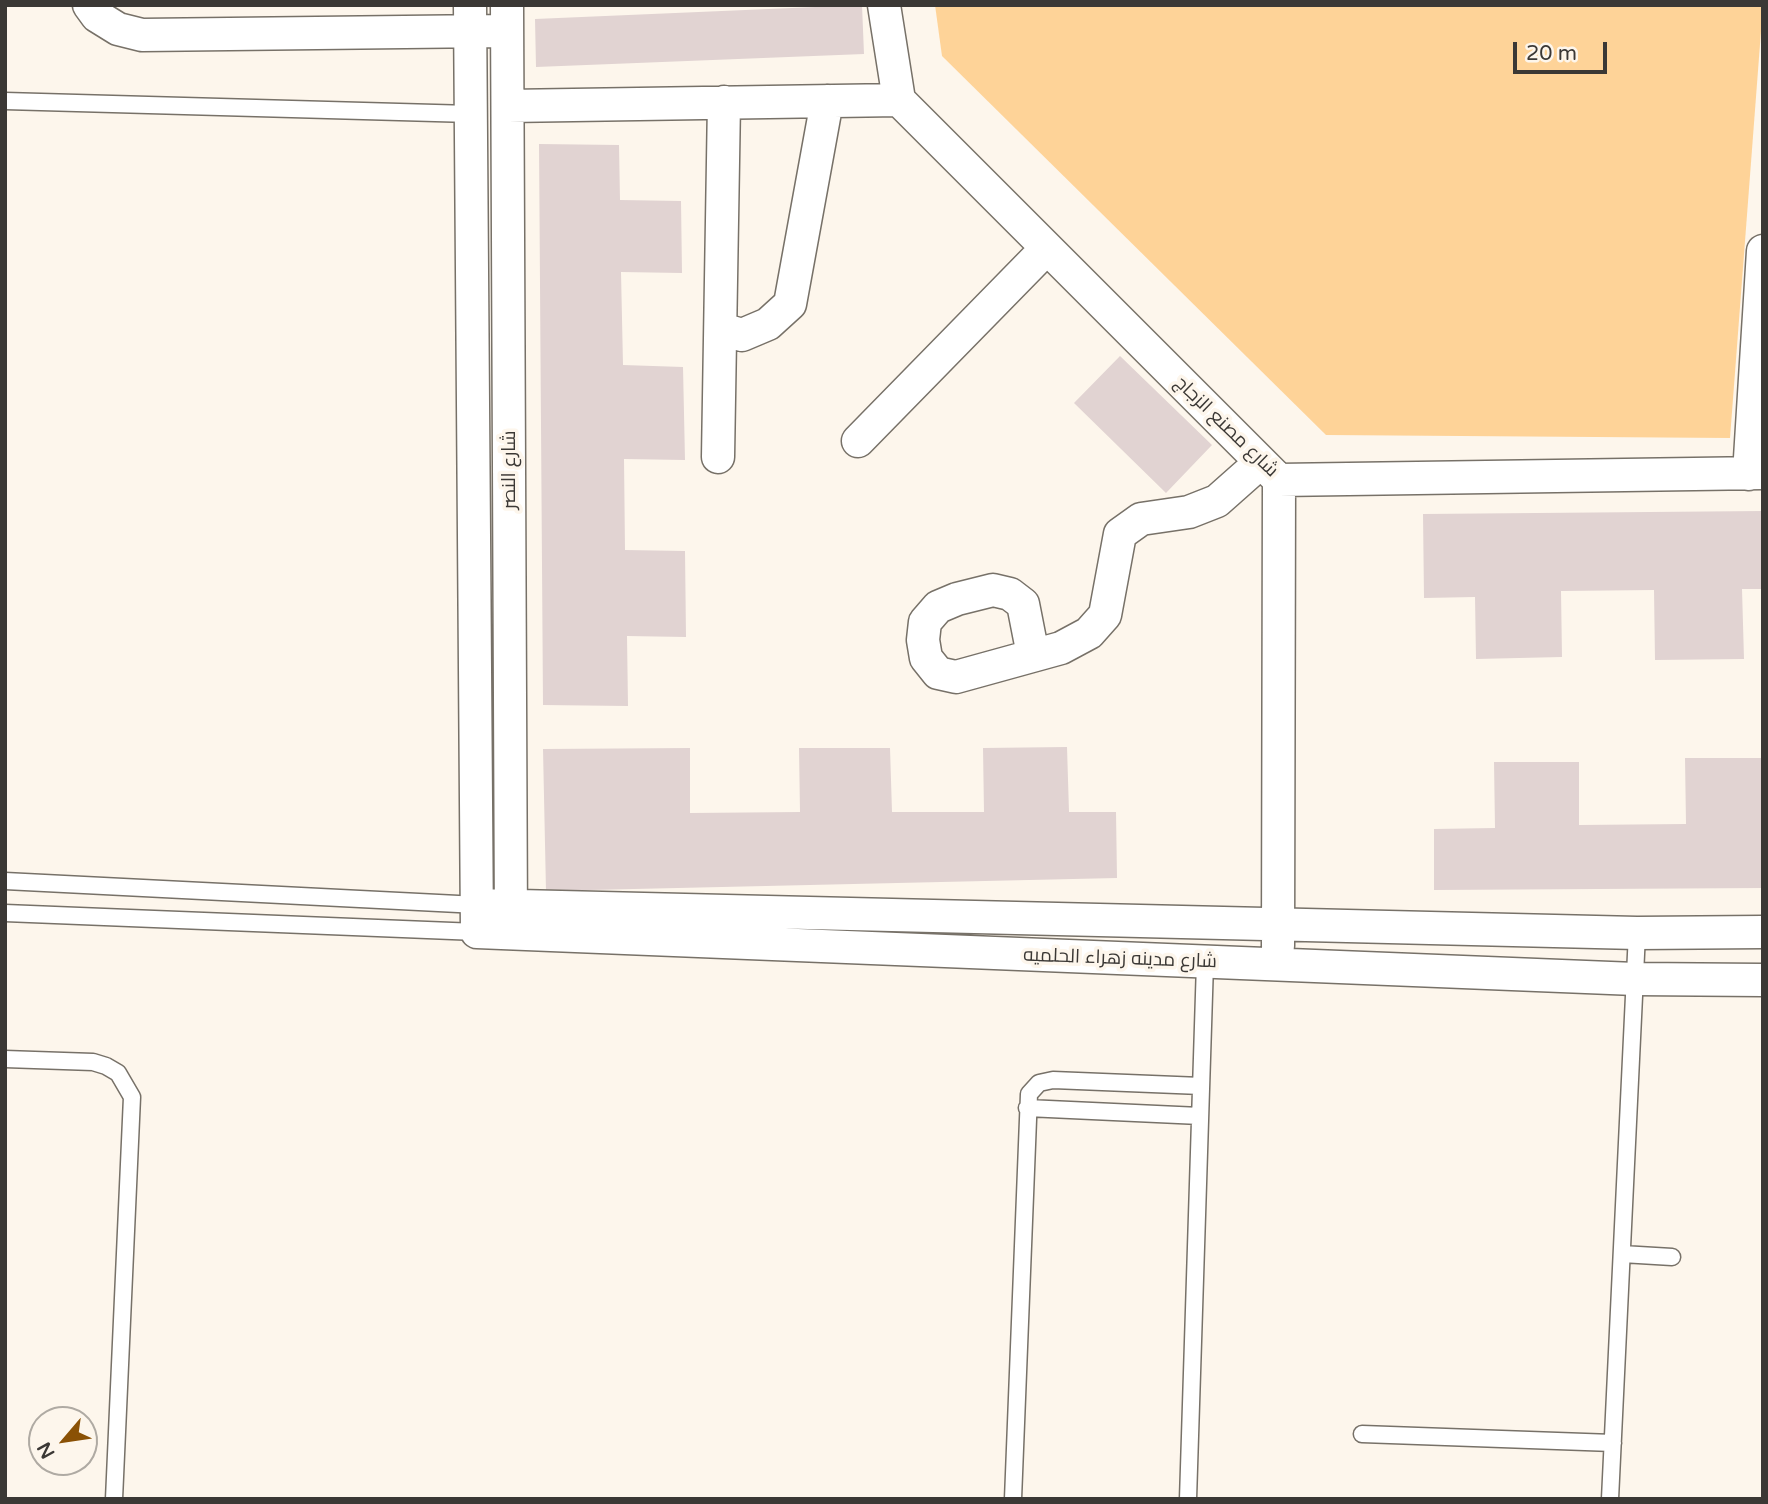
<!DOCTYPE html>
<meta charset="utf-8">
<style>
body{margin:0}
#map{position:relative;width:1768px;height:1504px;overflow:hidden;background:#fdf6ec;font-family:"Varela Round",sans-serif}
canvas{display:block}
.frame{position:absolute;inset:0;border:7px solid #3b3835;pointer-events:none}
.north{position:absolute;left:28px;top:1406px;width:70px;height:70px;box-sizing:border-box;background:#fdf6ec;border:2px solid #afaaa3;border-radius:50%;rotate:241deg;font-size:19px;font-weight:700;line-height:28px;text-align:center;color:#3b3835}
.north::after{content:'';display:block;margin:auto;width:24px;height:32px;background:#8a5105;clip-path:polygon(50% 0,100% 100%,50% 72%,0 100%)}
.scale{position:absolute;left:1513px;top:42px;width:94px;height:32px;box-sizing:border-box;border:4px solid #3b3835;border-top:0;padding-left:9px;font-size:21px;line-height:24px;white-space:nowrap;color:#3b3835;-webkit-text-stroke:5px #fdf6ec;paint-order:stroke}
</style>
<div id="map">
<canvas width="1768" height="1504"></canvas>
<div class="frame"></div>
<div class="north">N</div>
<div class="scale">20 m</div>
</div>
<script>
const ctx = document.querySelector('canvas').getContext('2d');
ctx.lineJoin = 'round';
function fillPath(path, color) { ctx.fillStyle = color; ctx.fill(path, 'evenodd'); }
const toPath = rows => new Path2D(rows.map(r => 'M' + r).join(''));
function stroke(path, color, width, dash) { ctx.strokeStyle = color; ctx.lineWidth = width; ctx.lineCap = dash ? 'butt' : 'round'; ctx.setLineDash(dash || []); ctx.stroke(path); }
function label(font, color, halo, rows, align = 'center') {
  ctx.font = font + ' "Varela Round",Cairo,sans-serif'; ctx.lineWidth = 7; ctx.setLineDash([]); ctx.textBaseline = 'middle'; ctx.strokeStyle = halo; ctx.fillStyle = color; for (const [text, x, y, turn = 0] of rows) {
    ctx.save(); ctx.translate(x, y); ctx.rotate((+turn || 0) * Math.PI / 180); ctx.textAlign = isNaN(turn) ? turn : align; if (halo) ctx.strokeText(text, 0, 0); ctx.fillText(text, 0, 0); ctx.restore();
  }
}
fillPath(toPath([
 [935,5,1763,5,1730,438,1326,435,942,56]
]), '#fed398');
fillPath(toPath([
 [862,5,864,54,536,67,535,19],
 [539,144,619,145,620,200,681,201,682,273,621,272,623,365,683,367,685,460,624,459,625,550,685,551,686,637,627,636,628,706,543,705],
 [1120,356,1212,445,1166,493,1074,403],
 [1763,511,1763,589,1742,589,1744,659,1655,660,1654,590,1561,591,1562,657,1476,659,1475,597,1424,598,1423,514],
 [1067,747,1069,812,1116,812,1117,878,546,891,543,749,690,748,690,813,800,812,799,748,890,748,892,812,984,812,983,748],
 [1685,758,1763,758,1763,888,1434,890,1434,829,1495,828,1494,762,1579,762,1579,825,1686,824]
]), '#e1d3d2');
const service = toPath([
 [5,101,471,114],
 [5,881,478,905],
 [5,913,477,932],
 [5,1059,93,1062,106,1066,118,1073,132,1097,114,1499],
 [1027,1108,1200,1116],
 [1622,1254,1672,1257],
 [1362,1434,1613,1443],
 [1013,1499,1029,1094,1039,1083,1053,1080,1201,1086],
 [1188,1499,1205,963],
 [1610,1499,1637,933]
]);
const minor = toPath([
 [89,5,97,16,118,29,142,35,492,31],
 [470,5,477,932,1635,979,1763,980],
 [507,5,511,926],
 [884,5,899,100,1279,480,1763,473],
 [508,106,899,100],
 [721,329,742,335,768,324,790,304,827,101],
 [858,441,1046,249],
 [718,457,724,102],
 [1749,474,1763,251],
 [1033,655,1023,604,1010,594,993,590,957,599,938,607,925,622,923,640,926,658,938,673,956,677,1061,648,1089,633,1105,615,1120,534,1141,519,1189,512,1217,501,1261,462],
 [478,905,1637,933,1763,932],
 [1278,946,1279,480]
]);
stroke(service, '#777168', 19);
stroke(minor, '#777168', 35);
stroke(service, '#fff', 16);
stroke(minor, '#fff', 32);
label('19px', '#3b3835', '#fdf6ec', [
 ["شارع مصنع الزجاج",1226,427,44],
 ["شارع النصر",510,470,-90],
 ["شارع مدينه زهراء الحلميه",1120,959,2]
]);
</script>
